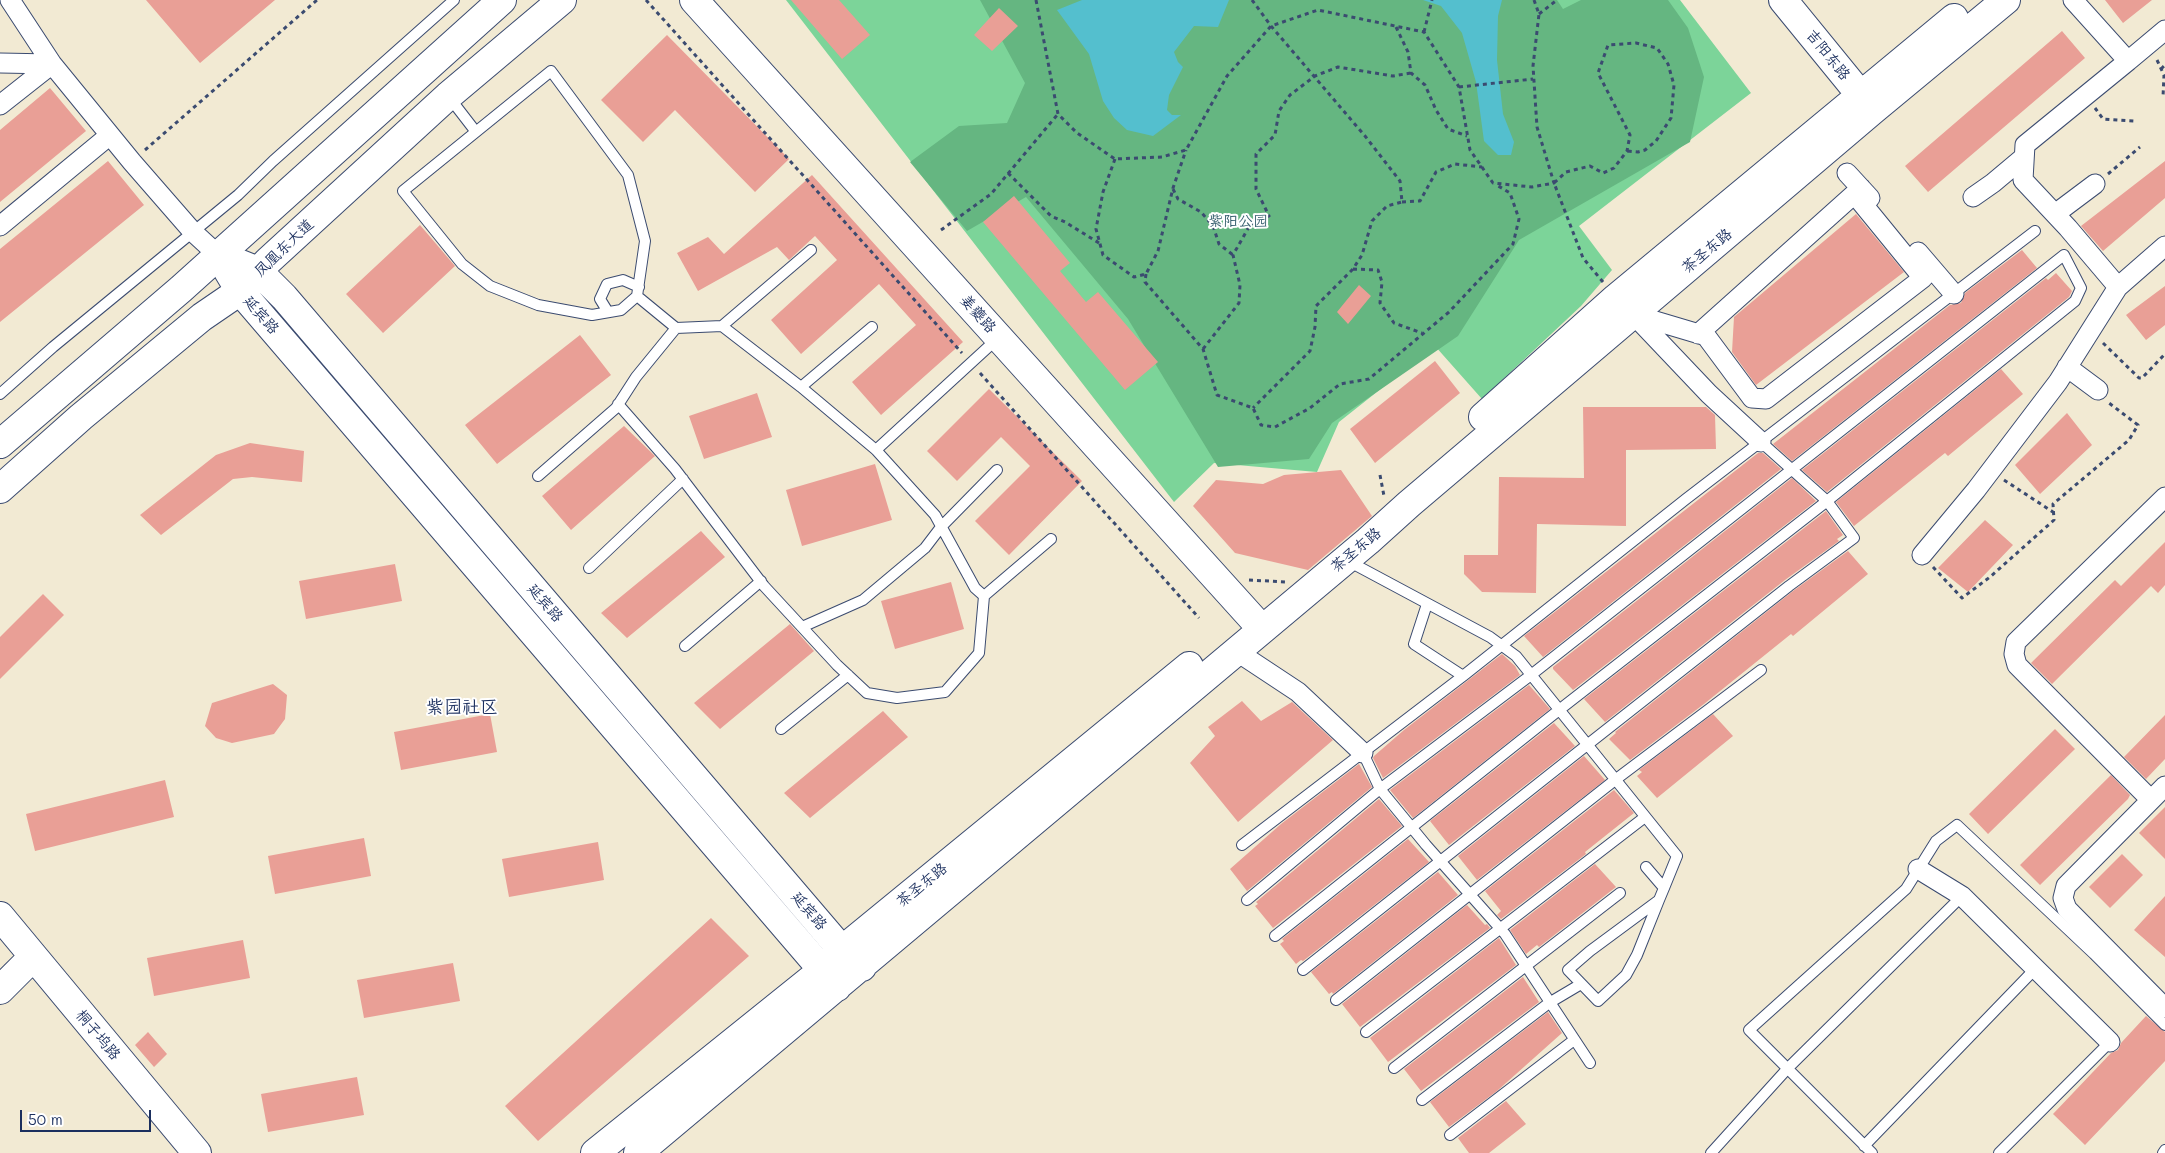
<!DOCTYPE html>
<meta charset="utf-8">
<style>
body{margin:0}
#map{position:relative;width:2165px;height:1153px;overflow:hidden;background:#f2ead3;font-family:Mali,sans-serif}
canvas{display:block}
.scale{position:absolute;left:20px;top:1110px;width:131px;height:22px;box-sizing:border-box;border:2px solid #1b2f5e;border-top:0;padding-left:6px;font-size:15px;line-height:18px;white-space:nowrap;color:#1b2f5e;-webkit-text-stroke:4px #fff;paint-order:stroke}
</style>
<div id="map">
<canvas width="2165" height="1153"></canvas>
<div class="scale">50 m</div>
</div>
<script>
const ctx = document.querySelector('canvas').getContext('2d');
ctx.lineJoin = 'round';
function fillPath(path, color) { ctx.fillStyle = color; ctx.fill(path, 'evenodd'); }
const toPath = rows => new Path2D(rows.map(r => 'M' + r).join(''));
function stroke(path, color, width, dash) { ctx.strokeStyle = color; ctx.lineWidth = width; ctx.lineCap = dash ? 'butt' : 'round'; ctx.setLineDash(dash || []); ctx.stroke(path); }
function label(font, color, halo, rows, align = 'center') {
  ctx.font = font + ' Mali,"LXGW WenKai TC",sans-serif'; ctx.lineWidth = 4; ctx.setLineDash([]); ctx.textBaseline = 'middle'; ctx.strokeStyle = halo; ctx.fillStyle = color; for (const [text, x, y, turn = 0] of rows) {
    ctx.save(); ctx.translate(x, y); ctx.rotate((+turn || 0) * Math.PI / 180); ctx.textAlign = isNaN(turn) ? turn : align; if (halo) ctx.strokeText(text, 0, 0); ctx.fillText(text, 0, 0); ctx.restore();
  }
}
fillPath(toPath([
 [786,0,1680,0,1751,93,1579,226,1612,270,1581,306,1482,399,1435,346,1339,422,1317,472,1214,463,1174,502]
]), '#7cd499');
fillPath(toPath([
 [980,0,1557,0,1563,9,1581,0,1668,0,1688,28,1704,77,1690,142,1519,240,1458,336,1332,423,1309,459,1218,467,1128,319,1026,197,967,231,910,162,959,126,1007,123,1025,83]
]), '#65b681');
fillPath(toPath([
 [1082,0,1229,0,1218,27,1194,26,1174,52,1178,62,1183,67,1169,95,1167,110,1172,115,1181,115,1153,136,1127,130,1114,118,1103,101,1089,54,1057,10],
 [1423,0,1502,0,1498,16,1497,60,1503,114,1514,142,1511,155,1498,155,1484,141,1476,82,1462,33,1441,6]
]), '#54bfce');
fillPath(toPath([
 [146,0,275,0,200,63],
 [791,0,839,0,870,35,842,59],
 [2105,0,2152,0,2123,23],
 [999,8,1018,26,992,51,974,35],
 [2062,31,2085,58,1928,192,1905,166],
 [667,35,789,159,755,192,675,110,643,142,601,100],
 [50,88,86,131,0,202,0,130],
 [108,161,144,205,0,322,0,249],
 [2165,161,2165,198,2103,251,2081,226],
 [812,175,963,342,881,415,852,382,916,325,879,284,801,354,771,320,837,260,815,236,789,260,777,247,698,291,677,253,708,237,724,254],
 [1014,196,1070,263,1060,271,1086,302,1098,292,1158,362,1125,390,983,222],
 [1856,214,1904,272,1756,385,1732,352,1734,317],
 [420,225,455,266,383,333,346,294],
 [2022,250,2037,268,1792,461,1773,444,1950,305,1961,303,1965,293],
 [2056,273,2072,291,2069,297,1827,492,1802,470,2046,278,2048,280],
 [1359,285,1371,296,1348,324,1337,312],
 [2165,286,2165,325,2146,340,2126,315],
 [580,335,611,375,497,464,465,425],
 [1435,361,1460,393,1375,463,1350,429],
 [2001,369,2023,394,1948,456,1945,453,1854,526,1836,502],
 [989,389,1082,481,1009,555,975,521,1030,466,1001,437,957,481,927,451],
 [757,393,772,437,704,459,689,416],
 [1583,407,1706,407,1715,415,1716,449,1626,450,1626,526,1537,524,1536,593,1482,592,1464,574,1464,555,1498,555,1499,477,1584,478],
 [2067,413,2092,445,2040,494,2015,465],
 [624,426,655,456,571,530,542,496],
 [250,443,304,451,302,482,252,477,233,479,161,535,140,515,216,455],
 [1758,453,1763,453,1781,469,1543,657,1524,636],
 [875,464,892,520,802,546,786,490],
 [1341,470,1372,516,1308,570,1235,553,1193,506,1216,480,1263,484,1284,475],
 [1792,478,1816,501,1573,690,1553,669,1553,667],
 [1826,511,1843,535,1837,539,1839,541,1785,580,1605,722,1584,699],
 [1985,520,2013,545,1968,592,1938,568],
 [701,531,725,557,627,638,601,613],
 [2165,542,2165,585,2158,593,2151,586,2052,684,2031,663,2115,580,2121,586],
 [1848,551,1868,574,1793,636,1791,634,1704,704,1630,760,1609,739,1616,733,1615,732,1793,591],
 [395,564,402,601,306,619,299,581],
 [951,582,964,629,895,649,881,601],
 [43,594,64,615,0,679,0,637],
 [790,624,814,651,720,729,694,703],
 [1502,654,1515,666,1520,675,1383,778,1373,758,1374,756,1404,730],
 [273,684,287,695,285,719,274,734,232,743,216,738,205,726,212,703],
 [1529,685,1550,709,1413,818,1390,790],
 [1242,701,1261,721,1292,702,1333,740,1238,822,1190,763,1215,736,1208,727],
 [883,711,908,737,810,818,784,793],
 [490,714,497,752,401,770,394,732],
 [1713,714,1733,736,1657,798,1637,776,1642,772,1639,770],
 [2165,715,2165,759,2146,779,2124,757],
 [1554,723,1575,746,1449,845,1430,821],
 [2055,729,2075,749,1988,834,1969,814],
 [1584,756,1605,780,1477,880,1458,856],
 [1359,764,1372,787,1247,891,1230,869,1281,824],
 [2111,775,2130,795,2128,799,2040,885,2020,865],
 [165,780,174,817,35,851,26,814],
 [1614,790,1634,813,1585,852,1586,854,1501,919,1497,915,1501,911,1485,891],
 [1379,799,1402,826,1273,928,1255,906,1258,904,1256,902],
 [2165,807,2165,859,2139,833],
 [364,838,371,876,275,894,268,856],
 [1408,839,1429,862,1303,961,1301,960,1296,964,1280,944,1284,941,1282,939],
 [598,842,604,880,509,897,502,859],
 [2122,854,2143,875,2110,908,2089,887],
 [1595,864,1616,887,1539,947,1537,945,1526,954,1510,930],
 [1438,872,1458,895,1333,994,1332,992,1329,994,1311,972],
 [2165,896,2165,957,2134,930],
 [1467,905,1485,925,1487,924,1490,928,1360,1027,1342,1004],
 [711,918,749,956,538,1141,505,1106],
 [1499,938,1516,965,1388,1062,1370,1038],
 [243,940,250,978,154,996,147,958],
 [453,963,460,1001,364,1018,357,980],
 [1523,977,1539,1002,1421,1091,1404,1069],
 [1548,1012,1562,1033,1497,1091,1449,1127,1430,1102],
 [2146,1016,2165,1032,2165,1061,2085,1145,2053,1114,2111,1053,2118,1050,2121,1043],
 [148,1032,167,1054,154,1067,135,1045],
 [357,1077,364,1115,268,1132,261,1094],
 [1506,1101,1526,1124,1489,1153,1469,1153,1458,1138]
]), '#e99f96');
const lane = toPath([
 [551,71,628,175,645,241,637,296,621,310,592,315,538,305,490,286,462,264,403,191,551,71],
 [449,97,476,132],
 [637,296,676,328,722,326,801,387,876,450,935,515,975,588,984,596,1051,539],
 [608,312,600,299,607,284,623,280,639,287],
 [722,326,811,250],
 [801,387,872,327],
 [0,394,53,347,238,195,273,161,454,0],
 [618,404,675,469,764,586,837,665,867,693,897,698,945,692,979,653,984,596],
 [876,450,997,339],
 [538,476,616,408,636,377,676,328],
 [1348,561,1490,637,1516,656,1677,856,1664,888,1659,900,1637,955,1626,975,1598,1001,1568,970,1590,951,1659,900],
 [589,568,683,479],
 [1427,604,1414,644,1463,676,1686,499,2035,231],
 [802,627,863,600,925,548,941,527,997,470],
 [685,646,761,581],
 [781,729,848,675],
 [1363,753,1380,789,1426,845,1505,934,1590,1063],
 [1242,845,1463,676],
 [1646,867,1664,888],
 [1247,900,1380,789,1531,675,2064,255,2081,288,2075,301,1822,505,1559,710,1275,936],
 [1303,970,1587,745,1789,586,1854,538,1827,501,1761,442],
 [1336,1000,1615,780,1761,670],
 [1366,1032,1645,817],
 [1394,1068,1620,893],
 [1422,1100,1549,1003,1581,984],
 [1450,1135,1574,1040],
 [1864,1146,2036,968],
 [1711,1153,1788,1068,1962,896],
 [1872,1153,1749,1030,1906,889,1936,841,1957,825,2094,954,2165,1025],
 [1999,1153,2110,1042],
 [2163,1153,2165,1150]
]);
const street = toPath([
 [2073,0,2128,61,2025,145,2023,180,2068,228,2118,287,2165,246],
 [2128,61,2165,30],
 [0,63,52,64,132,162,193,232,218,255],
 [0,105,52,64,10,0],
 [1847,173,1870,198],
 [1973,197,1993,183,2024,157],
 [2055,214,2095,184],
 [0,226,110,135],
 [1918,252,1954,294],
 [1632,314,1706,336,1752,398,1766,399,1923,278,1861,202,1861,188],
 [1633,314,1709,394,1761,442],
 [1698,334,1861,188],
 [2067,367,2098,390],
 [1922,555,1976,490,2058,382,2118,287],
 [1236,651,1298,692,1363,753],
 [2165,786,2066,886,2063,898,2067,909,2165,1008],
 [2151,800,2017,665,2014,654,2016,642,2165,497],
 [1918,869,1962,896,2110,1042]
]);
const secondary = toPath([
 [694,0,1262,629],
 [1783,0,1872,109],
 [218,255,258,271,284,297,842,950,862,967],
 [228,271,240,291,837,987],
 [1483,417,1616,298,1954,18],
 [0,916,197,1153],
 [0,990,33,957],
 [595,1153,824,969,842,950,1189,666],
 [638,1153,1368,541,1409,504,1873,110,2006,0]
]);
const primary = toPath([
 [0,444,181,289,502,0],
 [0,489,81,417,202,317,240,291,268,261,448,96,562,0]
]);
stroke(lane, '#3b4b70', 12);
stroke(street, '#3b4b70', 21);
stroke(secondary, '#3b4b70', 30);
stroke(primary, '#3b4b70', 30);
stroke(toPath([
 [646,0,962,353],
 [1036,0,1058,114,1077,133,1115,159,1162,157,1186,150,1227,76,1271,26,1318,10,1424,32,1459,87,1470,150,1493,183,1532,187,1554,183,1537,127,1533,66,1539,14,1534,0],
 [1252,0,1271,26,1365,136,1400,181,1402,202,1387,206,1372,221,1362,255,1353,269,1316,306,1315,327,1310,351,1253,408],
 [1539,14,1557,0],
 [1396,27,1408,52,1411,73,1425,85,1436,110,1448,129,1467,136],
 [1424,32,1432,0],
 [2157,60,2164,75,2163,97],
 [2161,69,2165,65],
 [1459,87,1533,79],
 [2095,108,2103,119,2134,121],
 [145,150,317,0],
 [1115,159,1103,192,1096,229,1103,255,1134,277,1146,274,1158,251,1173,188,1186,150],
 [1008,173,1051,216,1065,222,1099,243],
 [2108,174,2140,147],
 [1173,189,1178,199,1201,212,1213,226,1219,244,1233,255],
 [1402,202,1420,201,1436,172,1455,164,1482,167],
 [941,230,991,194,1058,114],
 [1353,269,1378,270,1382,282,1380,303,1394,323,1422,333],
 [1146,274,1145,282,1203,349,1217,395,1253,408,1261,425,1275,427,1310,408,1340,384,1369,379,1449,312,1513,244,1519,219,1510,193,1495,184],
 [1603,282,1583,258,1554,183,1566,172,1590,166,1603,173,1614,168,1627,151,1630,135,1598,73,1608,45,1636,43,1657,48,1668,64,1674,85,1671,118,1656,141,1645,150,1638,152,1627,151],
 [2103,343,2139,378,2142,378,2165,354],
 [1203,349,1239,303,1240,285,1233,255,1250,225,1269,216,1256,189,1256,154,1275,135,1279,111,1290,95,1315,76,1338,67,1393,76,1411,73],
 [980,373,1199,618],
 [1380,475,1384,496],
 [2004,480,2053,512],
 [1933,567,1962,598,1990,577,2054,520,2053,504,2129,440,2138,425,2109,403],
 [1249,580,1286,582]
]), '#3b4b70', 3, [4, 4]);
stroke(lane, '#fff', 10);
stroke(street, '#fff', 19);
stroke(secondary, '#fff', 28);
stroke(primary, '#fff', 28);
label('15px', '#1b2f5e', '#fff', [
 ["吉阳东路",1828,55,51],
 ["凤凰东大道",284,248,-44],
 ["茶圣东路",1707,251,-40],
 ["姜夔路",978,314,48],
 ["延宾路",261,315,49],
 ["茶圣东路",1356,550,-40],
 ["延宾路",545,603,49],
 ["茶圣东路",922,885,-39],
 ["延宾路",809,911,49],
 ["桐子坞路",98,1035,50]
]);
label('15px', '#386170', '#fff', [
 ["紫阳公园",1238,221]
]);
label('18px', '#1b2f5e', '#fff', [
 ["紫园社区",462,707]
]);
</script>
